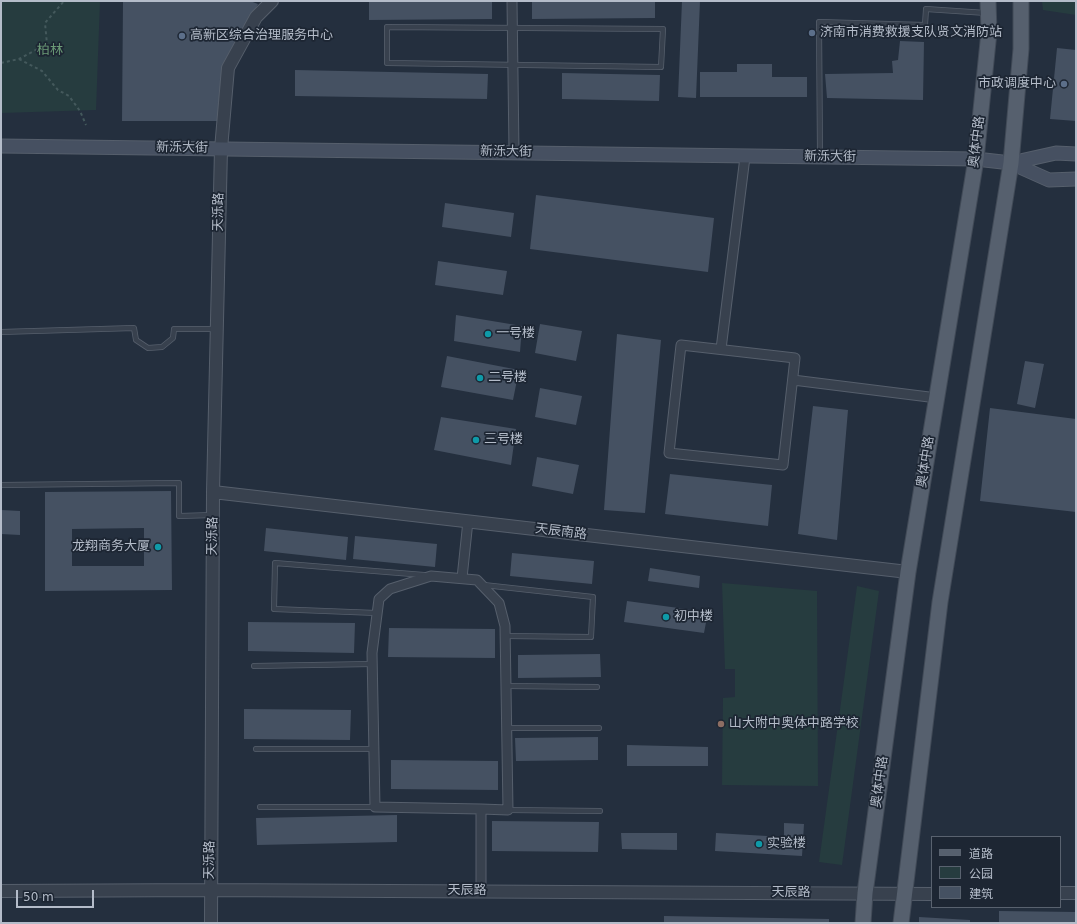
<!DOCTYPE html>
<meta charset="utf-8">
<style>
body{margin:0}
#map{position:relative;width:1077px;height:924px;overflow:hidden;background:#242f3e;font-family:"DejaVu Sans","Noto Sans SC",sans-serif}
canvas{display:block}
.frame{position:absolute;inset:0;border:2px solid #b4bcc9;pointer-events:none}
.legend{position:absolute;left:931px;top:836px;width:130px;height:72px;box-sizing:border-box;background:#1d2633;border:1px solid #59626f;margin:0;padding:5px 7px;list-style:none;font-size:12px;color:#b4bcc9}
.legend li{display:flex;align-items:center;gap:8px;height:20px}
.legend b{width:20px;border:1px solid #59626f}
.scale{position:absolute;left:16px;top:890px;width:78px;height:18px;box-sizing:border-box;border:2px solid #b4bcc9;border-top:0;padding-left:5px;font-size:12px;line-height:14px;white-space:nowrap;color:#b4bcc9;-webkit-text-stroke:3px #1d2633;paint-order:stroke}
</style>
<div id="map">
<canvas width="1077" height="924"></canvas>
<div class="frame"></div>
<ul class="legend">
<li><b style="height:5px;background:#56606e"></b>道路</li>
<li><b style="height:11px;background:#263c3f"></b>公园</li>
<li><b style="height:11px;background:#455162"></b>建筑</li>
</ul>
<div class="scale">50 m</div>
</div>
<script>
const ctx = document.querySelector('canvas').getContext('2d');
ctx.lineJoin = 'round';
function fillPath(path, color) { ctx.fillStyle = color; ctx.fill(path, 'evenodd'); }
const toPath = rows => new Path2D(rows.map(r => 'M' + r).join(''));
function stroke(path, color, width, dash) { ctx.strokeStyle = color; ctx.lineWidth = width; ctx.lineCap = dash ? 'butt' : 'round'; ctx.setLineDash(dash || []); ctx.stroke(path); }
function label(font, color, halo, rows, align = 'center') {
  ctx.font = font + ' "DejaVu Sans","Noto Sans SC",sans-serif'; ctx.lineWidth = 3.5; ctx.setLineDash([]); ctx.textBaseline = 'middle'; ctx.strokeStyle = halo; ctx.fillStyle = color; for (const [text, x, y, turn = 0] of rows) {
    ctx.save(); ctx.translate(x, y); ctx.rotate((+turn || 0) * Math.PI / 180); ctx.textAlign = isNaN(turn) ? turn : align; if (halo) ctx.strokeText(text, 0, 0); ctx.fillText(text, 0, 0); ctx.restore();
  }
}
fillPath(toPath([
 [1,1,100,1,96,110,1,113],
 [1042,1,1076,1,1076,15,1043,10],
 [722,583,817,591,818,786,722,785,723,698,735,697,735,669,725,669],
 [857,586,879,591,842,865,819,862]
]), '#263c3f');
fillPath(toPath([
 [123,1,250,1,258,4,226,68,218,121,122,121],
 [369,1,492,1,492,19,369,20],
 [532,1,655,1,655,18,532,19],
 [682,1,700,1,696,98,678,97],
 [900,41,924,42,923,100,827,98,825,74,893,73,892,61,898,60],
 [1057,48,1076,50,1076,121,1050,119],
 [737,64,772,64,772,77,807,77,807,97,700,97,700,72,737,72],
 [295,70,488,74,487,99,295,96],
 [562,73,660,75,659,101,562,99],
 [536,195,714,218,708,272,530,249],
 [445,203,514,213,511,237,442,227],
 [438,261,507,271,503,295,435,285],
 [456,315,522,326,520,352,454,341],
 [540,324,582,331,576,361,535,353],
 [617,334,661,340,645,513,604,510],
 [447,356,519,370,513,400,441,387],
 [1025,361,1044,364,1035,408,1017,404],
 [540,388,582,396,576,425,535,417],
 [813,406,848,410,837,540,798,534],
 [990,408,1076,419,1076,512,980,501],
 [441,417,516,429,511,465,434,450],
 [537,457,579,465,573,494,532,486],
 [670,474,772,485,768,526,665,514],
 [171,491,172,590,45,591,45,492],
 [144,528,144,566,72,566,72,529],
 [1,510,20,511,20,535,1,534],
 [266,528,348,537,346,560,264,551],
 [355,536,437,544,435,567,353,559],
 [512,553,594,561,592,584,510,576],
 [650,568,700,576,699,588,648,581],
 [627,601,708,612,704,633,624,622],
 [248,622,355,623,354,653,248,651],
 [389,628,495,629,495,658,388,657],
 [600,654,601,677,518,678,518,655],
 [244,709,351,710,350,740,244,739],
 [598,737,598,760,516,761,515,738],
 [627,745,708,747,708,766,627,766],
 [391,760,498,761,498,790,391,789],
 [397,815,397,842,257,845,256,818],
 [492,821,599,822,598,852,492,851],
 [784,823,804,824,802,856,715,851,716,833,784,837],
 [621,833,677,833,677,850,622,849],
 [999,911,1076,912,1076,923,999,923],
 [664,916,829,919,829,923,664,923],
 [919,917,970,920,970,923,919,923]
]), '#455162');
const service = toPath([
 [387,27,663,29,661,67,387,63,387,27],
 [820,155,819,22,925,25,926,9,986,13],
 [1,332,134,328,136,340,148,348,162,347,173,338,174,329,217,329],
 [1,485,179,483,179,516,213,515],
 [484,585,593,597,591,637,506,636],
 [376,613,274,609,275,563,424,575],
 [254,666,372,664],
 [506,686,597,687],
 [507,728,599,728],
 [256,749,374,749],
 [260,807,375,807],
 [508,810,600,811]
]);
const minor = toPath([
 [512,1,514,152],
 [681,345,795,358,783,465,669,453,681,345],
 [721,349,745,157],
 [793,380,937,398],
 [462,578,468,521],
 [481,891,481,809,508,810,505,626,499,603,477,580,431,576,390,589,379,599,372,653,375,807,481,809]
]);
const tertiary = toPath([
 [213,492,908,572],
 [1,891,210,890,932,894],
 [1060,893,1076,893],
 [211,923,213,492,221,149,228,68,256,17,272,1]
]);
const secondary = toPath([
 [1,146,976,159,1011,163,1056,153,1076,154],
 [1011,163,1049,180,1076,179]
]);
const primary = toPath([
 [863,923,865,893,908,572,976,159,989,32,988,1],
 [901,923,940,602,1011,163,1021,49,1021,1]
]);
stroke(service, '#565f6c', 6);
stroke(minor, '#565f6c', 11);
stroke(tertiary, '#565f6c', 14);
stroke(secondary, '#565f6c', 15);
stroke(primary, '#414a57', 17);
stroke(toPath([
 [19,59,42,71,58,90,69,96,80,111,86,125],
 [1,63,19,59,47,44,45,23,64,1]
]), '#44595c', 2, [3, 3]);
stroke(service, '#38414e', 4.5);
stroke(minor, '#38414e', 9);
stroke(tertiary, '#38414e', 12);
stroke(secondary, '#465061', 13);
stroke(primary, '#56606e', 15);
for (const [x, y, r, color] of [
 [812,33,4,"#5c6f8a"],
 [182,36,4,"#5c6f8a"],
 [1064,84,4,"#5c6f8a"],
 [488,334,4,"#0f9aa8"],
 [480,378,4,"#0f9aa8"],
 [476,440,4,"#0f9aa8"],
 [158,547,4,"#0f9aa8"],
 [666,617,4,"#0f9aa8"],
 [721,724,4,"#8d6e63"],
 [759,844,4,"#0f9aa8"]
]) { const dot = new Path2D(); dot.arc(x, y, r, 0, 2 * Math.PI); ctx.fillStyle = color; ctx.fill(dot); stroke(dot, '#1d2633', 1.5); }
label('13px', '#b4bcc9', '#1d2633', [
 ["济南市消费救援支队贤文消防站",820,33],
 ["高新区综合治理服务中心",190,36],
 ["市政调度中心",1056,84,"right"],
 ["一号楼",496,334],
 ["二号楼",488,378],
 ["三号楼",484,440],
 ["龙翔商务大厦",150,547,"right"],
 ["初中楼",674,617],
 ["山大附中奥体中路学校",729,724],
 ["实验楼",767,844]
], 'left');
label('13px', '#6b9a76', '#1d2633', [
 ["柏林",50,51]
]);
label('13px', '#b4bcc9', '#1d2633', [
 ["奥体中路",977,142,-83],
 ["新泺大街",182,148,1],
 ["新泺大街",506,152,1],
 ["新泺大街",830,157,1],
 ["天泺路",219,212,-89],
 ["奥体中路",926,462,-81],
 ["天辰南路",561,532,7],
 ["天泺路",213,536,-89],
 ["奥体中路",880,782,-82],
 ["天泺路",210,860,-89],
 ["天辰路",467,891],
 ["天辰路",791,893]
]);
</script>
